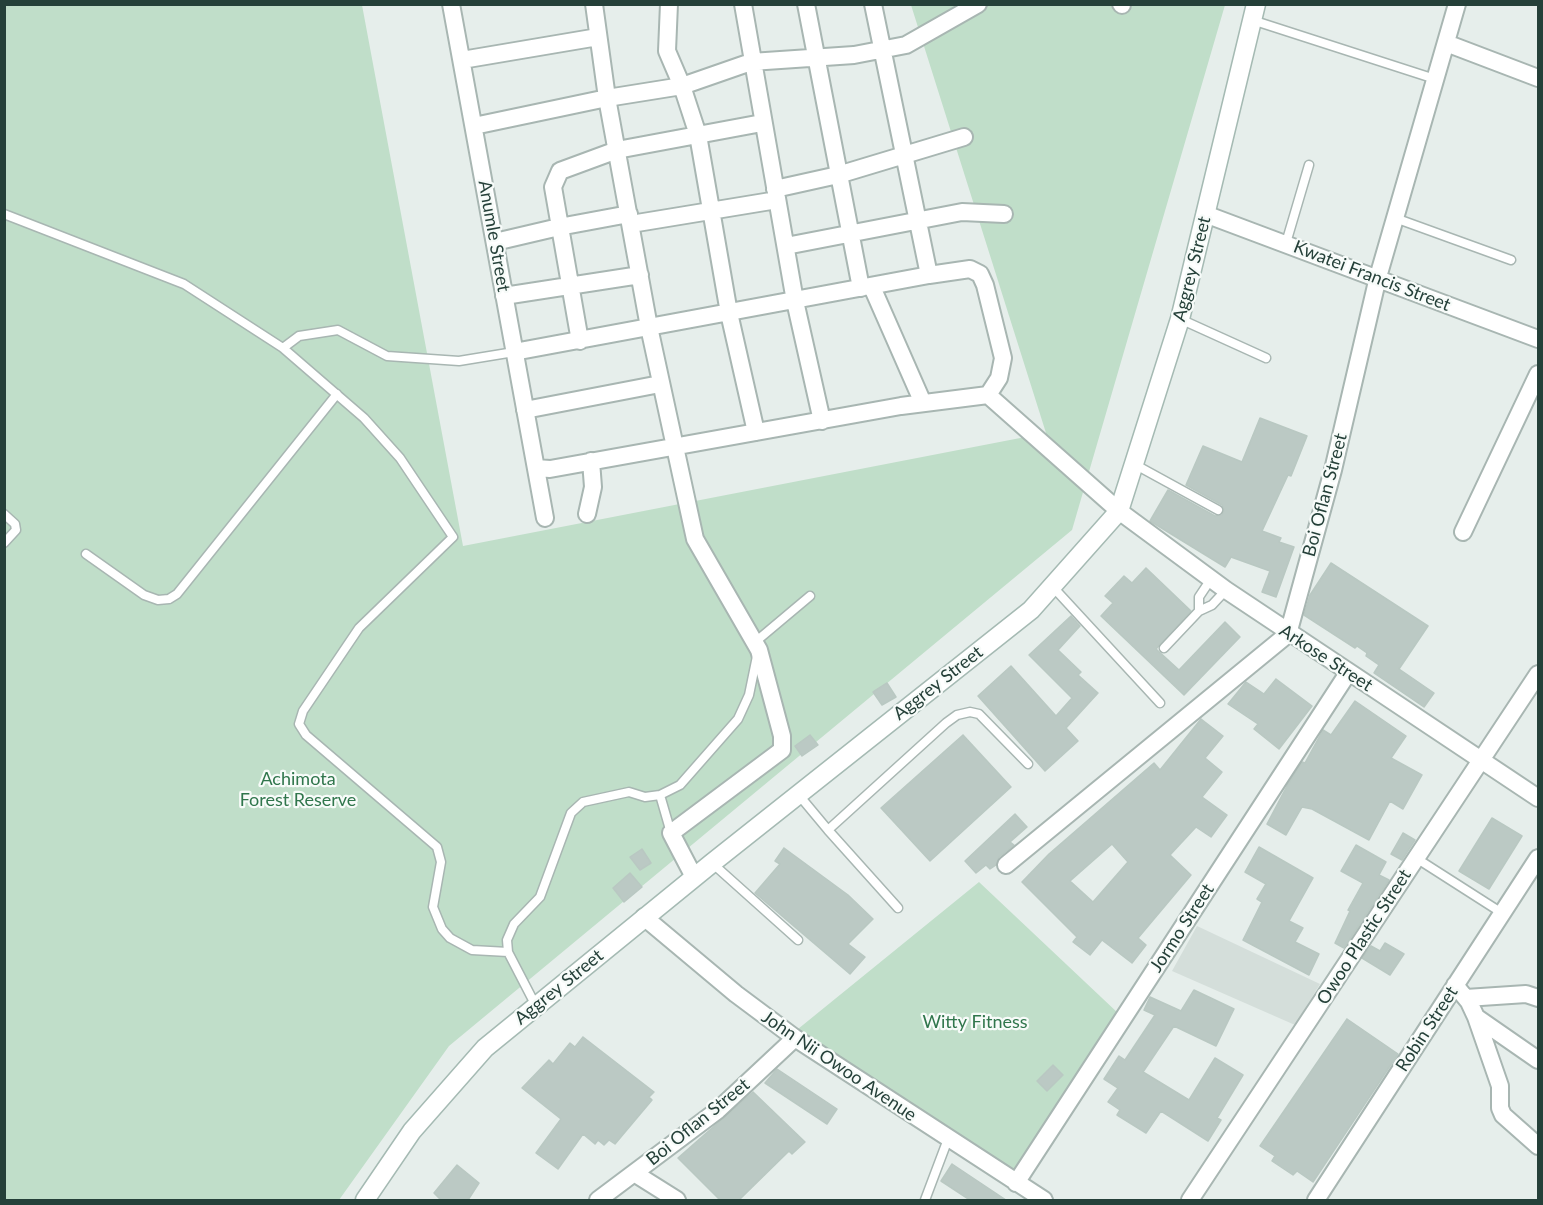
<!DOCTYPE html>
<style>
body{margin:0}
#map{position:relative;width:1543px;height:1205px;overflow:hidden;background:#e6eeeb;font-family:Lato,sans-serif}
canvas{display:block}
.frame{position:absolute;inset:0;border:6px solid #254039;pointer-events:none}
</style>
<div id="map">
<canvas width="1543" height="1205"></canvas>
<div class="frame"></div>
</div>
<script>
const ctx = document.querySelector('canvas').getContext('2d');
ctx.lineJoin = 'round';
function fillPath(path, color) { ctx.fillStyle = color; ctx.fill(path, 'evenodd'); }
const toPath = rows => new Path2D(rows.map(r => 'M' + r).join(''));
function stroke(path, color, width, dash) { ctx.strokeStyle = color; ctx.lineWidth = width; ctx.lineCap = dash ? 'butt' : 'round'; ctx.setLineDash(dash || []); ctx.stroke(path); }
function label(font, color, halo, rows, align = 'center') {
  ctx.font = font + ' Lato,sans-serif'; ctx.lineWidth = 4.5; ctx.setLineDash([]); ctx.textBaseline = 'middle'; ctx.strokeStyle = halo; ctx.fillStyle = color; for (const [text, x, y, turn = 0] of rows) {
    ctx.save(); ctx.translate(x, y); ctx.rotate((+turn || 0) * Math.PI / 180); ctx.textAlign = isNaN(turn) ? turn : align; if (halo) ctx.strokeText(text, 0, 0); ctx.fillText(text, 0, 0); ctx.restore();
  }
}
fillPath(toPath([
 [1197,926,1320,984,1295,1025,1172,971]
]), '#d4deda');
fillPath(toPath([
 [5,5,362,5,463,546,1046,433,911,5,1225,5,1072,530,449,1046,339,1200,5,1200],
 [979,882,1119,1014,1014,1174,798,1029]
]), '#c0dec9');
const building = toPath([
 [1260,418,1307,436,1291,476,1288,475,1262,531,1281,538,1279,542,1294,547,1276,597,1262,592,1270,571,1231,557,1225,567,1150,521,1168,490,1215,516,1222,515,1224,510,1222,505,1186,485,1203,446,1242,462,1260,418],
 [1331,563,1428,626,1399,669,1434,693,1424,707,1374,673,1379,665,1366,656,1367,653,1357,646,1355,648,1304,615,1310,595,1331,563],
 [1146,568,1191,611,1156,649,1179,670,1225,622,1240,637,1184,695,1101,616,1113,603,1105,596,1124,576,1132,583,1146,568],
 [1071,616,1080,626,1058,650,1081,672,1078,675,1098,693,1066,728,1078,741,1045,771,978,696,1011,666,1056,716,1072,698,1029,655,1071,616],
 [1276,679,1312,706,1279,749,1254,729,1258,724,1228,704,1246,682,1264,694,1276,679],
 [887,683,896,697,882,705,873,692,887,683],
 [1355,701,1406,736,1391,758,1422,775,1403,809,1390,801,1369,840,1312,809,1302,807,1286,835,1267,824,1287,786,1302,762,1305,763,1323,730,1331,735,1355,701],
 [1201,719,1223,736,1205,758,1222,772,1202,797,1227,815,1211,837,1196,827,1170,855,1191,875,1138,938,1146,945,1132,963,1102,940,1090,955,1073,942,1077,937,1022,882,1049,854,1154,763,1160,770,1201,719],
 [1112,844,1128,862,1093,902,1070,881,1112,844],
 [810,735,818,745,802,756,795,746,810,735],
 [963,735,1011,787,930,861,881,808,963,735],
 [1015,814,1027,827,1010,842,1014,845,999,857,996,865,990,869,986,865,976,873,965,861,1015,814],
 [1492,818,1522,836,1489,889,1459,871,1492,818],
 [1403,833,1415,840,1402,860,1391,854,1403,833],
 [1356,845,1386,862,1379,875,1389,880,1344,948,1335,943,1350,911,1348,910,1363,883,1341,871,1356,845],
 [1259,847,1313,878,1289,921,1303,928,1295,942,1319,954,1309,975,1243,940,1262,902,1257,899,1266,884,1245,872,1259,847],
 [784,848,848,895,873,919,848,944,865,957,850,974,755,893,780,864,775,861,784,848],
 [642,849,651,863,640,870,630,857,642,849],
 [630,873,642,887,624,902,613,888,630,873],
 [1385,943,1404,954,1390,975,1362,958,1371,946,1380,951,1385,943],
 [1194,990,1234,1009,1216,1046,1174,1026,1143,1072,1189,1100,1215,1058,1243,1075,1217,1118,1221,1120,1208,1141,1161,1111,1146,1133,1117,1115,1120,1110,1108,1102,1118,1088,1104,1079,1119,1056,1125,1060,1155,1015,1144,1010,1150,997,1181,1011,1194,990],
 [1347,1019,1398,1054,1313,1182,1297,1171,1293,1175,1272,1161,1275,1156,1260,1146,1347,1019],
 [583,1037,654,1092,649,1097,652,1100,615,1144,609,1140,604,1145,598,1140,595,1144,583,1134,558,1169,536,1153,561,1119,522,1088,549,1060,553,1064,570,1043,575,1047,583,1037],
 [1053,1065,1063,1075,1047,1091,1037,1081,1053,1065],
 [777,1069,837,1109,827,1124,765,1083,777,1069],
 [753,1092,805,1142,792,1154,789,1151,739,1200,720,1200,678,1158,753,1092],
 [952,1164,1006,1200,970,1200,941,1181,952,1164],
 [457,1165,479,1183,468,1200,441,1200,434,1193,457,1165]
]);
fillPath(building, '#bbc9c4');
stroke(building, '#b9c8c2', 1.5);
const lane = toPath([
 [1252,20,1435,79],
 [4,214,184,284,283,348,364,418,400,458,453,537,359,628,303,711,299,724,306,735,437,847,441,862,433,907,442,929,450,938,472,950,508,952],
 [1395,218,1511,260],
 [1286,243,1309,165],
 [1180,319,1266,358],
 [283,348,299,336,338,330,387,356,459,361,514,352],
 [1134,464,1218,510],
 [4,514,15,524,16,530,4,543],
 [86,554,144,595,158,600,169,599,177,594,337,394],
 [1052,586,1160,703],
 [1199,611,1199,597,1211,579],
 [754,643,810,596],
 [1164,648,1199,611,1212,605,1226,590],
 [798,794,828,830,946,723,957,715,970,712,979,714,1028,764],
 [660,795,671,833],
 [828,830,898,908],
 [1416,858,1502,913],
 [712,863,798,940],
 [536,1006,508,952,507,940,514,924,540,897,571,813,583,802,629,792,645,797,660,795,680,785,738,719,749,695,757,656],
 [925,1200,948,1139]
]);
const street = toPath([
 [451,4,545,518],
 [594,4,607,98,649,327,695,539,759,650,782,736,782,750,671,833,694,877],
 [669,4,667,51,682,86,698,135,729,313,756,432],
 [743,4,795,301,822,421],
 [806,4,861,288],
 [873,4,929,275],
 [1121,4,1122,5],
 [1446,43,1538,78],
 [462,60,598,37],
 [474,126,607,98,682,86,751,62,854,55,906,45,978,4],
 [775,189,838,175,964,137],
 [1205,214,1538,339],
 [631,224,777,200],
 [495,242,559,227,629,214],
 [786,246,962,212,1004,214],
 [872,287,923,403],
 [504,296,640,275],
 [580,341,553,187,560,171,617,150,762,123],
 [514,352,929,275,970,269,980,274,985,285,1003,358,999,378,988,395],
 [525,410,660,384],
 [536,468,550,469,901,406,988,395,1119,511,1226,590,1538,798],
 [587,514,593,487,591,461],
 [1463,532,1538,374],
 [1006,865,1288,634,1333,470,1378,277,1457,4],
 [644,917,736,994,795,1038,1044,1200],
 [1455,985,1469,1002,1476,1017,1500,1086,1500,1108,1503,1115,1538,1146],
 [1466,998,1526,994,1538,998],
 [1476,1017,1538,1060],
 [634,1173,677,1200],
 [1016,1183,1348,673],
 [598,1200,718,1110,795,1038],
 [1190,1200,1538,674],
 [1316,1200,1538,858]
]);
const secondary = toPath([
 [365,1200,412,1131,485,1048,712,863,1031,610,1119,511,1180,319,1256,4]
]);
stroke(lane, '#a8b6b2', 11);
stroke(street, '#a8b6b2', 20);
stroke(secondary, '#a5bab3', 21);
stroke(lane, '#fff', 8);
stroke(street, '#fff', 16);
stroke(secondary, '#fff', 18);
label('18px', '#254039', '#f7fbf9', [
 ["Anumle Street",494,236,80],
 ["Aggrey Street",1192,269,-76],
 ["Kwatei Francis Street",1372,276,21],
 ["Boi Oflan Street",1325,495,-75],
 ["Arkose Street",1326,658,33],
 ["Aggrey Street",938,683,-38],
 ["Jormo Street",1182,928,-57],
 ["Owoo Plastic Street",1364,937,-57],
 ["Aggrey Street",559,987,-39],
 ["Robin Street",1427,1029,-57],
 ["John Nii Owoo Avenue",839,1066,34],
 ["Boi Oflan Street",698,1122,-39]
]);
label('18px', '#30764c', '#f7fbf9', [
 ["Achimota",298,779],
 ["Forest Reserve",298,800],
 ["Witty Fitness",975,1022]
]);
</script>
